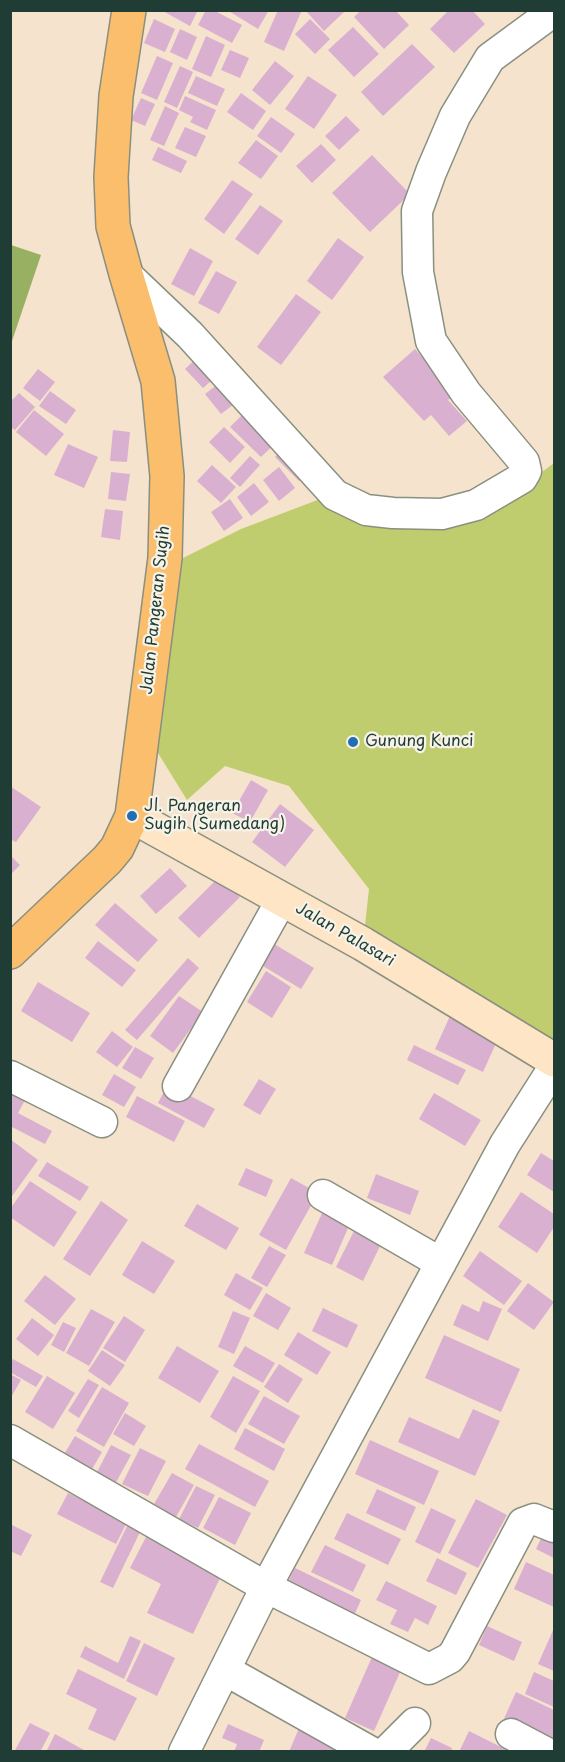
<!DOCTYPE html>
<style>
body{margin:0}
#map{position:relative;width:565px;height:1762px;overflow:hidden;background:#f5e3cd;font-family:"Playpen Sans",sans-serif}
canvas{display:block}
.frame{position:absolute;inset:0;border:12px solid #1f3d34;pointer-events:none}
</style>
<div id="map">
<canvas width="565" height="1762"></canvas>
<div class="frame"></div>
</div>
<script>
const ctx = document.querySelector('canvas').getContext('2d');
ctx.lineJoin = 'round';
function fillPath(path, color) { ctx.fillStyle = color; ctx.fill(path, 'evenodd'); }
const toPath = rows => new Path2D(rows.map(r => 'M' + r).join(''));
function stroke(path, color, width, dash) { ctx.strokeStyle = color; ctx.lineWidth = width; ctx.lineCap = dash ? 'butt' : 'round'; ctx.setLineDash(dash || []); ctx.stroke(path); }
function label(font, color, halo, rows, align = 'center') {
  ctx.font = font + ' "Playpen Sans",sans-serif'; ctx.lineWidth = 4.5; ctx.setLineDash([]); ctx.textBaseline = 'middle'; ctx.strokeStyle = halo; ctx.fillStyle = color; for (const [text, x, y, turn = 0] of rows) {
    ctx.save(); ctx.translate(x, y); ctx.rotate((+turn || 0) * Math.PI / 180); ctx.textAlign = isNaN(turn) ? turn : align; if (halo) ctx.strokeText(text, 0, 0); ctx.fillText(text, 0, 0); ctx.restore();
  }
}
fillPath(toPath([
 [554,463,554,1060,363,944,369,889,289,786,225,766,187,800,137,719,155,572,241,529,336,493,453,505,526,484]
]), '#c0cd6e');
fillPath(toPath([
 [11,245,41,255,11,344,10,245]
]), '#98b061');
fillPath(toPath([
 [161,10,198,10,190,26],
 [206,10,213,10,242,25,232,43,198,25],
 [227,10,269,10,258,29],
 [278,10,302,10,284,51,264,42],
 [305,10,343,10,344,12,324,31],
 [361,10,395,10,409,25,384,49,354,17],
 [449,10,472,10,485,24,454,53,430,29],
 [154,19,175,29,165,52,144,43],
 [310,19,330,39,315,54,295,34],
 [353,27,379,54,354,77,328,50],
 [180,29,197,37,187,60,170,52],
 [206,36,225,45,211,77,192,69],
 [412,44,435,67,383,116,361,92],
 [230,50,249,58,240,78,221,70],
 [157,56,173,63,157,100,141,93],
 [275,61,294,76,270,105,252,90],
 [180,66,193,72,177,108,164,102],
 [196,76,225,89,217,106,188,93],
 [308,76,337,95,314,129,285,109],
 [241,93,266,111,253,130,227,112],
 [185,96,216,110,207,130,190,122,193,117,179,110],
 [141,98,155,104,145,126,131,120],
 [165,106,179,113,164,146,150,140],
 [346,116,360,130,339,150,325,136],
 [271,117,295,134,281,153,257,136],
 [185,127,206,136,196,157,175,148],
 [256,140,278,156,261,179,238,163],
 [321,144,336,160,312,183,296,166],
 [158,147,187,161,181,173,152,160],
 [372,155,410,194,370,232,332,193],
 [232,180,253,194,224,234,204,219],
 [260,205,283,221,258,255,235,239],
 [338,238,364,257,332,300,307,281],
 [190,248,213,261,194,296,171,284],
 [216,271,237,282,219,314,198,303],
 [296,294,321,312,281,365,257,347],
 [415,349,455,394,448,400,467,421,449,436,431,415,424,421,383,377],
 [200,355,218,375,203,388,185,369],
 [38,369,55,382,40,401,23,388],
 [222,381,238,401,221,414,205,394],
 [50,391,76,410,66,424,39,406],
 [19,393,35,407,15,430,10,427,10,402],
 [249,408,280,439,261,457,230,427],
 [34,410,64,434,46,456,16,432],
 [224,427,245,447,230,463,209,442],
 [113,430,130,432,127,462,110,461],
 [68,444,98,457,84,488,54,475],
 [283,448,308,472,299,481,275,457],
 [250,456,260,465,240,487,230,478],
 [212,465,236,487,221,503,197,481],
 [279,467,295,488,279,501,263,480],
 [111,472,130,474,126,501,108,499],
 [254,483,269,502,251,516,237,497],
 [230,499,243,518,224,531,211,512],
 [105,509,123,511,120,540,101,537],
 [251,780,268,790,250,822,232,813],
 [10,786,41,807,16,842,10,839],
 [280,804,314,830,285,867,252,842],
 [10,855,20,865,10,875],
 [170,868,187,886,156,914,140,896],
 [219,877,240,897,199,938,178,918],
 [115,903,158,940,138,962,95,925],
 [266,939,314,968,301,989,253,960],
 [98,941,136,970,122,987,85,958],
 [188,958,199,968,137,1040,125,1030],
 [266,971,291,987,272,1018,247,1002],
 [38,982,90,1013,72,1042,21,1011],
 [179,996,203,1012,173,1053,150,1036],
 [450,1016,498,1039,483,1072,435,1049],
 [112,1031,133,1047,117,1067,96,1052],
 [414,1045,466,1070,458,1085,407,1060],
 [135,1047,154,1058,141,1079,122,1068],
 [114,1074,136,1087,124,1107,102,1095],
 [259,1079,276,1089,260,1115,243,1105],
 [10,1083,29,1093,18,1113,52,1131,45,1144,10,1126],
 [168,1084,215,1109,204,1128,158,1103],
 [434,1093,481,1120,465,1146,419,1119],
 [137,1096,185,1121,174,1142,126,1117],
 [10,1139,38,1160,10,1199],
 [541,1153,554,1161,554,1192,527,1175],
 [47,1162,89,1187,80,1201,38,1176],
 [246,1168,273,1180,266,1197,238,1185],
 [376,1174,419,1191,410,1215,367,1198],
 [291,1178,318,1193,286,1250,259,1235],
 [30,1181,77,1212,54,1247,10,1217,10,1209],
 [521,1192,554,1214,554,1227,537,1253,498,1227],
 [328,1200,355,1212,332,1265,304,1253],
 [101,1201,128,1220,90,1276,63,1259],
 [197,1204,239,1228,226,1250,184,1226],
 [357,1225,384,1238,363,1281,336,1267],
 [142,1241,175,1261,154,1294,122,1275],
 [269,1246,286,1255,267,1287,251,1278],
 [480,1251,522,1281,504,1305,463,1276],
 [236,1273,263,1288,250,1310,224,1295],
 [45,1275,76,1299,55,1325,24,1301],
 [528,1283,554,1302,534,1330,507,1311],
 [266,1293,291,1308,278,1330,253,1316],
 [483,1301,502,1309,488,1341,453,1325,462,1304,479,1312],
 [323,1308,358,1325,347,1348,312,1331],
 [91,1309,115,1322,89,1366,66,1353],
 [233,1311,250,1318,234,1354,218,1347],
 [124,1316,145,1330,125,1362,103,1348],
 [32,1318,54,1335,38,1356,16,1339],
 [63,1322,76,1328,64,1352,51,1345],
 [298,1332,331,1352,317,1375,284,1355],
 [444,1335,520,1369,501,1412,425,1378],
 [177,1346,219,1371,200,1403,158,1378],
 [245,1346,275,1363,263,1383,233,1366],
 [102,1350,125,1365,110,1386,88,1371],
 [13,1359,43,1376,36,1387,10,1372,10,1363],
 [279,1364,303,1379,288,1403,264,1387],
 [10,1374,21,1380,10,1399],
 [47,1376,75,1393,53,1429,25,1412],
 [233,1376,260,1391,236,1433,210,1417],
 [88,1379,99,1385,79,1418,68,1411],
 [102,1387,129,1403,104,1447,76,1431],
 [264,1396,300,1416,284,1444,248,1424],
 [473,1409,500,1421,475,1476,398,1442,409,1417,459,1439],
 [125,1413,146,1426,134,1446,113,1434],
 [245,1428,285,1449,274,1471,234,1449],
 [75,1436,102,1452,88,1476,60,1461],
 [370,1440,439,1471,424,1505,355,1474],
 [199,1444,269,1481,255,1507,185,1469],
 [111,1445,131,1455,114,1486,95,1476],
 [140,1448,166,1461,148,1496,122,1484],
 [172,1473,194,1485,176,1517,154,1504],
 [196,1486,215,1495,198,1528,179,1519],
 [377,1489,416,1507,405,1531,366,1513],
 [68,1493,127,1522,116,1544,57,1514],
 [219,1497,251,1513,235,1545,203,1528],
 [476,1499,507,1515,478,1568,448,1553],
 [431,1508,456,1520,440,1554,415,1542],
 [347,1513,401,1539,388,1565,334,1539],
 [10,1524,32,1535,21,1556,10,1551],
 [128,1524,141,1530,113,1588,100,1582],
 [545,1530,554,1534,554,1558,536,1549],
 [147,1535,222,1574,193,1634,147,1613,161,1584,130,1568],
 [325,1545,366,1565,353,1592,311,1572],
 [437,1558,467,1573,456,1595,426,1581],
 [526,1562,554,1575,554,1607,514,1589],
 [295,1568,361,1600,351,1622,284,1590],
 [386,1581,437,1606,428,1625,415,1618,408,1632,390,1624,397,1610,376,1600],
 [487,1626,522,1642,514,1661,479,1645],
 [554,1628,554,1671,538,1664],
 [130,1636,141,1641,124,1679,80,1657,85,1646,118,1663],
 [144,1643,175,1658,157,1696,126,1681],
 [372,1657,401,1670,374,1731,345,1718],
 [78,1669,137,1698,115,1741,88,1729,97,1709,66,1694],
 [534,1672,554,1681,554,1707,525,1694],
 [516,1692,554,1710,554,1744,503,1721],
 [30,1723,50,1733,40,1752,14,1752],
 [228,1724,264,1740,259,1752,234,1752,237,1744,222,1738],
 [299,1728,346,1752,289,1752],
 [469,1731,505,1749,504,1752,459,1752],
 [55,1734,84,1750,83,1752,46,1752],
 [431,1738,452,1748,451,1752,424,1752]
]), '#dab0d0');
const street = toPath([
 [126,274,190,335,335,495,366,510,393,513,442,514,476,505,522,478,526,471,524,462,466,393,431,341,418,272,417,211,431,172,455,116,490,58,554,11],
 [10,1076,102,1122],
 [178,1086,282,899],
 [323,1195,441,1263],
 [10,1440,266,1587,429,1669,450,1658,455,1652,523,1523,534,1519,554,1527],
 [225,1670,371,1752],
 [511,1734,545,1752],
 [184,1752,266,1587,505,1144,554,1067],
 [386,1752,415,1723]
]);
const secondary = toPath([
 [132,816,363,944,554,1060]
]);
const highway = toPath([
 [10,952,107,860,117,848,132,816,165,558,167,476,158,381,126,274,113,226,111,177,116,96,129,10]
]);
stroke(street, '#8a9080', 33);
stroke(secondary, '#8a9080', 36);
stroke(highway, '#8a9080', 36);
stroke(street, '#fff', 30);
stroke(secondary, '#fde5c5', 33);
stroke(highway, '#fabe6d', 33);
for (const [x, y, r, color] of [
 [353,742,6,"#1f6fb2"],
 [132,816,6,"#1f6fb2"]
]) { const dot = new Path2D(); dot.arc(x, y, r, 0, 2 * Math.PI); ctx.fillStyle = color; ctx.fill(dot); stroke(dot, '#f7f3e8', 2); }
label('16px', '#1f3d34', '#f7f3e8', [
 ["Jalan Pangeran Sugih",156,610,-84],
 ["Jalan Palasari",345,935,30]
]);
label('16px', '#1f3d34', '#f7f3e8', [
 ["Gunung Kunci",365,742],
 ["Jl. Pangeran",144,807],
 ["Sugih (Sumedang)",144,825]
], 'left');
</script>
